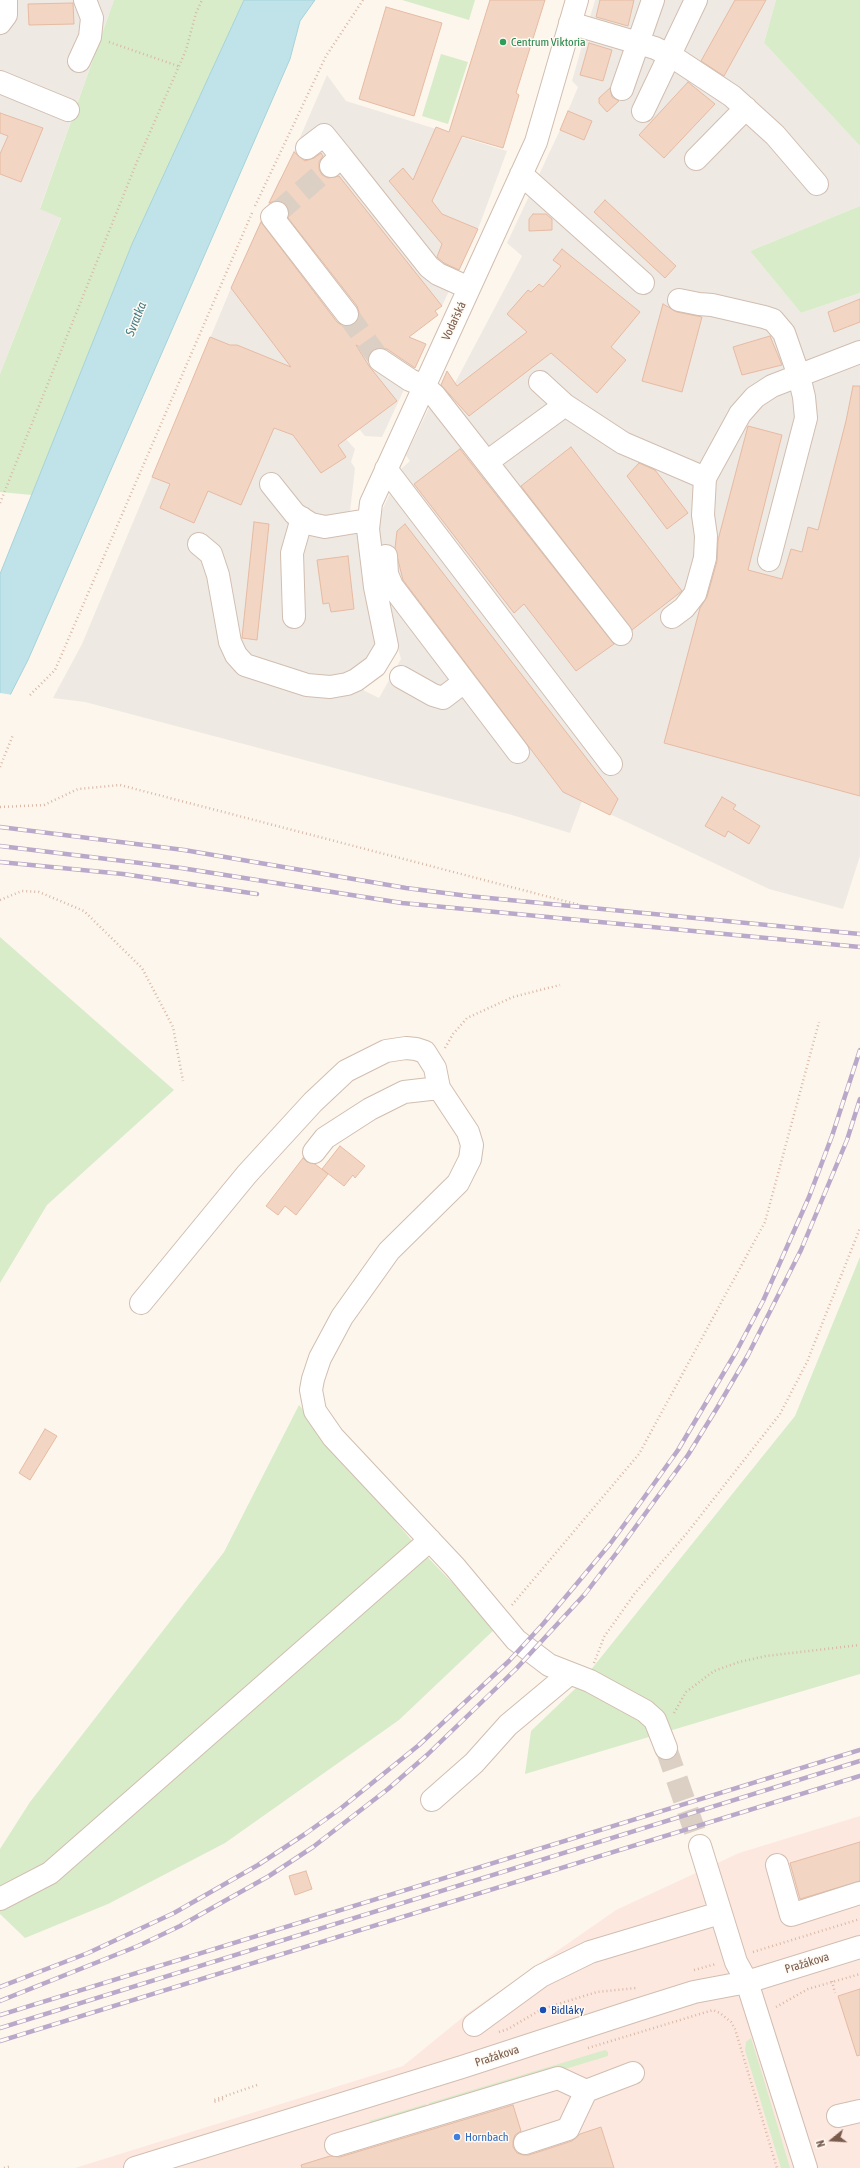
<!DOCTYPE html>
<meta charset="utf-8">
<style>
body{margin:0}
#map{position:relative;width:860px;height:2168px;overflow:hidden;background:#fdf6ec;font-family:"Asap Condensed",sans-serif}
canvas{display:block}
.north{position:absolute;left:812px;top:2120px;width:40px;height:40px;-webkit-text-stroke:3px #fffaf3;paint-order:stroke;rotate:252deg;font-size:11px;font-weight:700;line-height:16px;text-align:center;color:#7a5c4d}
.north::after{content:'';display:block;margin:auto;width:14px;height:18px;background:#7a5c4d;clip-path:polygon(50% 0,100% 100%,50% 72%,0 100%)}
</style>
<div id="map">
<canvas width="860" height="2168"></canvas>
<div class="north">N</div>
</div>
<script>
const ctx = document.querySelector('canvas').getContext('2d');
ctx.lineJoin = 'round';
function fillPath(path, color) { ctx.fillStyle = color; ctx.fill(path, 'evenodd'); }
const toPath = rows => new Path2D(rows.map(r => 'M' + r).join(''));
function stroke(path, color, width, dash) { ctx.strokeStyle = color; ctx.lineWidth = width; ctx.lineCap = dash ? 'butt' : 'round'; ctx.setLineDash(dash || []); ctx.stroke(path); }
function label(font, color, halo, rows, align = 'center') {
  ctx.font = font + ' "Asap Condensed",sans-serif'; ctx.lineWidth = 3; ctx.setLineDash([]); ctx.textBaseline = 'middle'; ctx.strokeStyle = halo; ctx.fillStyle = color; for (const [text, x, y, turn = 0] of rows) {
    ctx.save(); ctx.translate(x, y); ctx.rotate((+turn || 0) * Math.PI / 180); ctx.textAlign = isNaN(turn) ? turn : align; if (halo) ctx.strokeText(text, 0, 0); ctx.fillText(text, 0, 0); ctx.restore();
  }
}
fillPath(toPath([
 [860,1816,860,2168,75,2168,403,2066,468,2013,616,1910,739,1853]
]), '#fde8e0');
fillPath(toPath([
 [0,0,114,0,40,208,61,217,0,374],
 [595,0,776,0,764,43,860,146,860,206,750,251,801,313,860,293,860,856,843,909,769,889,582,801,570,833,512,815,85,702,53,698,82,644,231,288,269,202,279,180,283,177,327,75,346,101,507,151,478,229,442,306,435,311,438,315,409,337,425,344,382,437,365,436,359,429,346,439,355,449,351,462,355,468,350,512,355,513,380,640,359,686,365,691,379,698,401,659,381,585,376,523,402,468,410,461,406,455,444,377,449,375,455,383,522,256,507,243,560,130,578,87,572,81]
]), '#efe9e4');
fillPath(toPath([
 [114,0,244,0,132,244,32,495,0,492,0,374,61,218,40,209],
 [402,0,475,0,469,20],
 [776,0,860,0,860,146,764,43],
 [441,54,468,62,448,124,422,116],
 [860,206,860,293,801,313,750,251],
 [0,937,174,1090,47,1205,0,1283],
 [860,1257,860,1674,525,1774,531,1731,577,1687,795,1416],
 [299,1405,413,1542,496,1628,399,1720,225,1843,108,1904,25,1938,0,1914,0,1849,30,1802,224,1552],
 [751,2038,764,2080,790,2168,781,2168,745,2050,746,2042],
 [605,2050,608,2052,608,2056,431,2110,429,2103],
 [426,2104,428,2111,377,2125,369,2121]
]), '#d8ecc9');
const water = toPath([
 [244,0,315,0,300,21,290,59,28,660,0,715,0,574,132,244,244,0]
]);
fillPath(water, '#bfe3e8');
stroke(water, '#a5d3da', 1);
fillPath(toPath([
 [0,693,13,695,0,717]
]), '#fdf6ec');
const building = toPath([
 [490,0,545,0,516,93,519,95,503,148,462,136,432,201,442,214,478,229,459,270,444,263,437,257,442,244,389,181,403,168,413,180,436,127,449,132,490,0],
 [600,0,634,0,628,26,596,17,600,0],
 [735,0,766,0,724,76,701,61,735,0],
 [73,3,74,24,29,25,28,4,73,3],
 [386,7,442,23,414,116,359,99,386,7],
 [589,43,612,50,603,81,580,75,589,43],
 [688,82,715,104,664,158,639,135,688,82],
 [610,88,612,97,619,101,607,112,599,103,599,98,610,88],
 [568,111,592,121,584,140,560,130,568,111],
 [0,113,43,128,21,182,0,174,0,154,8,136,0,133,0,113],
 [294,152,305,161,314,158,321,153,323,156,319,162,319,169,322,175,328,178,339,176,442,306,435,311,438,315,409,337,426,344,415,368,387,349,380,348,371,352,356,345,369,366,397,401,338,445,346,457,321,473,293,435,274,428,241,505,208,491,194,523,160,508,170,484,152,477,210,337,230,345,237,345,291,367,231,288,261,222,337,322,343,326,349,326,355,324,359,318,359,312,357,306,288,218,289,212,287,206,281,201,275,201,269,203,294,152],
 [605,200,676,266,665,278,594,212,605,200],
 [533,214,546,214,552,219,552,230,529,231,529,219,533,214],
 [562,249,640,312,611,347,626,360,597,393,551,353,469,416,441,385,447,371,457,386,527,332,507,314,528,290,531,292,539,284,543,287,561,266,553,260,562,249],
 [860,299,860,322,834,332,828,312,860,299],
 [663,304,677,312,702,317,682,392,642,381,663,304],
 [770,336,782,365,742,375,733,347,770,336],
 [853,386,860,386,860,796,664,743,700,608,707,597,717,561,718,540,748,426,782,435,748,570,782,579,791,549,802,552,808,527,818,530,846,421,853,386],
 [571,447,682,591,632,630,521,486,571,447],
 [460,449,614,644,576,671,524,604,514,613,414,484,460,449],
 [639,463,655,470,688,513,667,529,627,476,639,463],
 [254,522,269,524,257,640,242,638,254,522],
 [405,524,618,799,610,815,563,792,403,580,395,548,397,531,405,524],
 [348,556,354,609,331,612,329,603,323,604,317,560,348,556],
 [722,797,736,805,733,809,760,826,749,844,728,831,725,837,705,826,722,797],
 [340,1146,365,1166,355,1178,353,1175,344,1186,322,1169,340,1146],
 [303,1158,307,1162,315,1164,328,1174,296,1215,285,1206,278,1215,266,1206,303,1158],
 [45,1429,57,1436,30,1480,19,1473,45,1429],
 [860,1842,860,1881,800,1899,790,1863,860,1842],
 [306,1871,312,1889,295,1895,289,1876,306,1871],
 [860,1989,860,2055,857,2056,838,1996,860,1989],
 [513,2105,521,2131,515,2135,513,2141,513,2147,517,2153,523,2155,529,2155,572,2141,580,2134,601,2127,614,2168,302,2168,301,2165,330,2156,340,2157,513,2105]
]);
fillPath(building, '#f3d5c3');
stroke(building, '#e6bba3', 1);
stroke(toPath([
 [277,213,331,166],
 [347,314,380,360],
 [666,1748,700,1846]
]), '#dcd0c4', 22, [22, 11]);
const minor = toPath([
 [0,23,6,15,6,0],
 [570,23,655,48,673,57,732,96,775,135,817,184],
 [79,61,90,37,92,18,85,0],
 [0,82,68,110],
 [622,89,653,0],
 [643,111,696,0],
 [307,148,324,135,341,156],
 [696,159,746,108],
 [331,166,341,156,429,267,438,274,469,288],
 [521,174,643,283],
 [277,213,272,217,347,314],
 [679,300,699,304,712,305,764,317,773,320,784,333,799,376,804,397,806,418,769,560],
 [380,360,410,380,424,386,435,396,621,634],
 [540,382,565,405,623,443,705,478],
 [487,462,565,405],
 [386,469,611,764],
 [271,484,295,514,311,524,325,527,368,520],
 [199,544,211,554,218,575,230,642,236,655,245,665,307,685,330,687,347,684,356,680,375,666,387,646,375,587,368,529,371,503,536,142,577,0],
 [386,556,387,574,392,586,518,752],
 [294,617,292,553,302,518],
 [672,617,684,608,695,594,705,558,706,536,703,515,705,478,740,414,755,397,772,386,860,352],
 [401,677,433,695,443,698,464,682],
 [314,1152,325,1138,370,1109,404,1092,439,1088],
 [141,1303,247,1174,313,1102,346,1071,386,1051,406,1048,416,1049,425,1052,435,1068,439,1088,468,1132,472,1145,470,1159,458,1183,389,1251,342,1317,320,1358,313,1379,311,1390,315,1411,333,1437,455,1567,516,1640,549,1665,590,1681,645,1711,655,1720,666,1748],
 [432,1800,474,1763,508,1725,569,1674],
 [700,1846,736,1962,747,1982,806,2168],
 [777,1865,791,1915,860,1893],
 [0,1899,50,1873,430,1540],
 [474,2025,541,1976,590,1952,720,1913],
 [838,2116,860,2111],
 [525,2143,568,2129,586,2091],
 [336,2145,558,2078,586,2091,633,2073],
 [135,2168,462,2067,637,2010,694,1992,747,1982,860,1947]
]);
stroke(minor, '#d1beb0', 24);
stroke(toPath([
 [109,42,178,66],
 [255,206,326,56,363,0],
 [0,503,136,164,186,50,196,13,202,0],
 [30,695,55,670,252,213],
 [0,767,13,735],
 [0,807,44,805,78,789,120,785,580,905],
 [0,900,22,891,39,892,84,911,142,968,173,1027,183,1081],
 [445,1048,453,1034,467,1018,513,997,560,985],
 [512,1605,639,1454,765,1222,819,1022],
 [594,1663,604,1637,635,1593,687,1533,780,1414,807,1362,860,1228],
 [674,1713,686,1692,714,1671,739,1662,766,1656,860,1645],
 [753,1952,860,1919],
 [694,1970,716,1964],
 [832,1981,835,1993],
 [776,2007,808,1989,860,1974],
 [499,2032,508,2029,542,2009,597,1992,636,1988],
 [588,2048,713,2010,720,2013,731,2022,735,2029,777,2168],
 [223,2099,214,2102,214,2100,257,2085],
 [4,2168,11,2166]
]), '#d9b8a5', 2.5, [1, 3]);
stroke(minor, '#fff', 22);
const rail = toPath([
 [0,827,184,850,406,888,468,896,860,934],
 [0,846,181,868,402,903,860,947],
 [0,862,123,874,257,894],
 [0,1987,88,1953,174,1913,258,1865,305,1834,340,1809,419,1745,509,1661,543,1624,610,1544,643,1499,678,1450,736,1352,763,1301,809,1197,832,1136,860,1050],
 [0,2001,138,1946,180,1926,269,1876,313,1847,388,1789,427,1755,516,1669,585,1594,618,1551,688,1455,717,1408,748,1355,801,1250,847,1140,860,1099],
 [0,2015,860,1750],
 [0,2028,860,1761],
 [0,2041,860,1776]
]);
stroke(rail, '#b9a8c9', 4.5);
stroke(rail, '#fffaf3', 3, [9]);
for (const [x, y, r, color] of [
 [503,42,4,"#2e9e5b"],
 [543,2010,4,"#1a4fb4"],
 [457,2137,4,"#3f7fe0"]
]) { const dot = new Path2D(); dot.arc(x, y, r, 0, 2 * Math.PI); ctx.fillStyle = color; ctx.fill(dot); stroke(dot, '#fffaf3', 1.5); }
label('12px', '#27864d', '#fffaf3', [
 ["Centrum Viktoria",511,42]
], 'left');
label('12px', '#7a5c4d', '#fffaf3', [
 ["Vodařská",454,321,-65],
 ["Pražákova",807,1963,-17],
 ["Pražákova",497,2056,-18]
]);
label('12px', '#164399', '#fffaf3', [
 ["Bidláky",551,2010]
], 'left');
label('12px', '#366cbe', '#fffaf3', [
 ["Hornbach",465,2137]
], 'left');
label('italic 13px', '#437c86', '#fffaf3', [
 ["Svratka",136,319,-68]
]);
</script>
